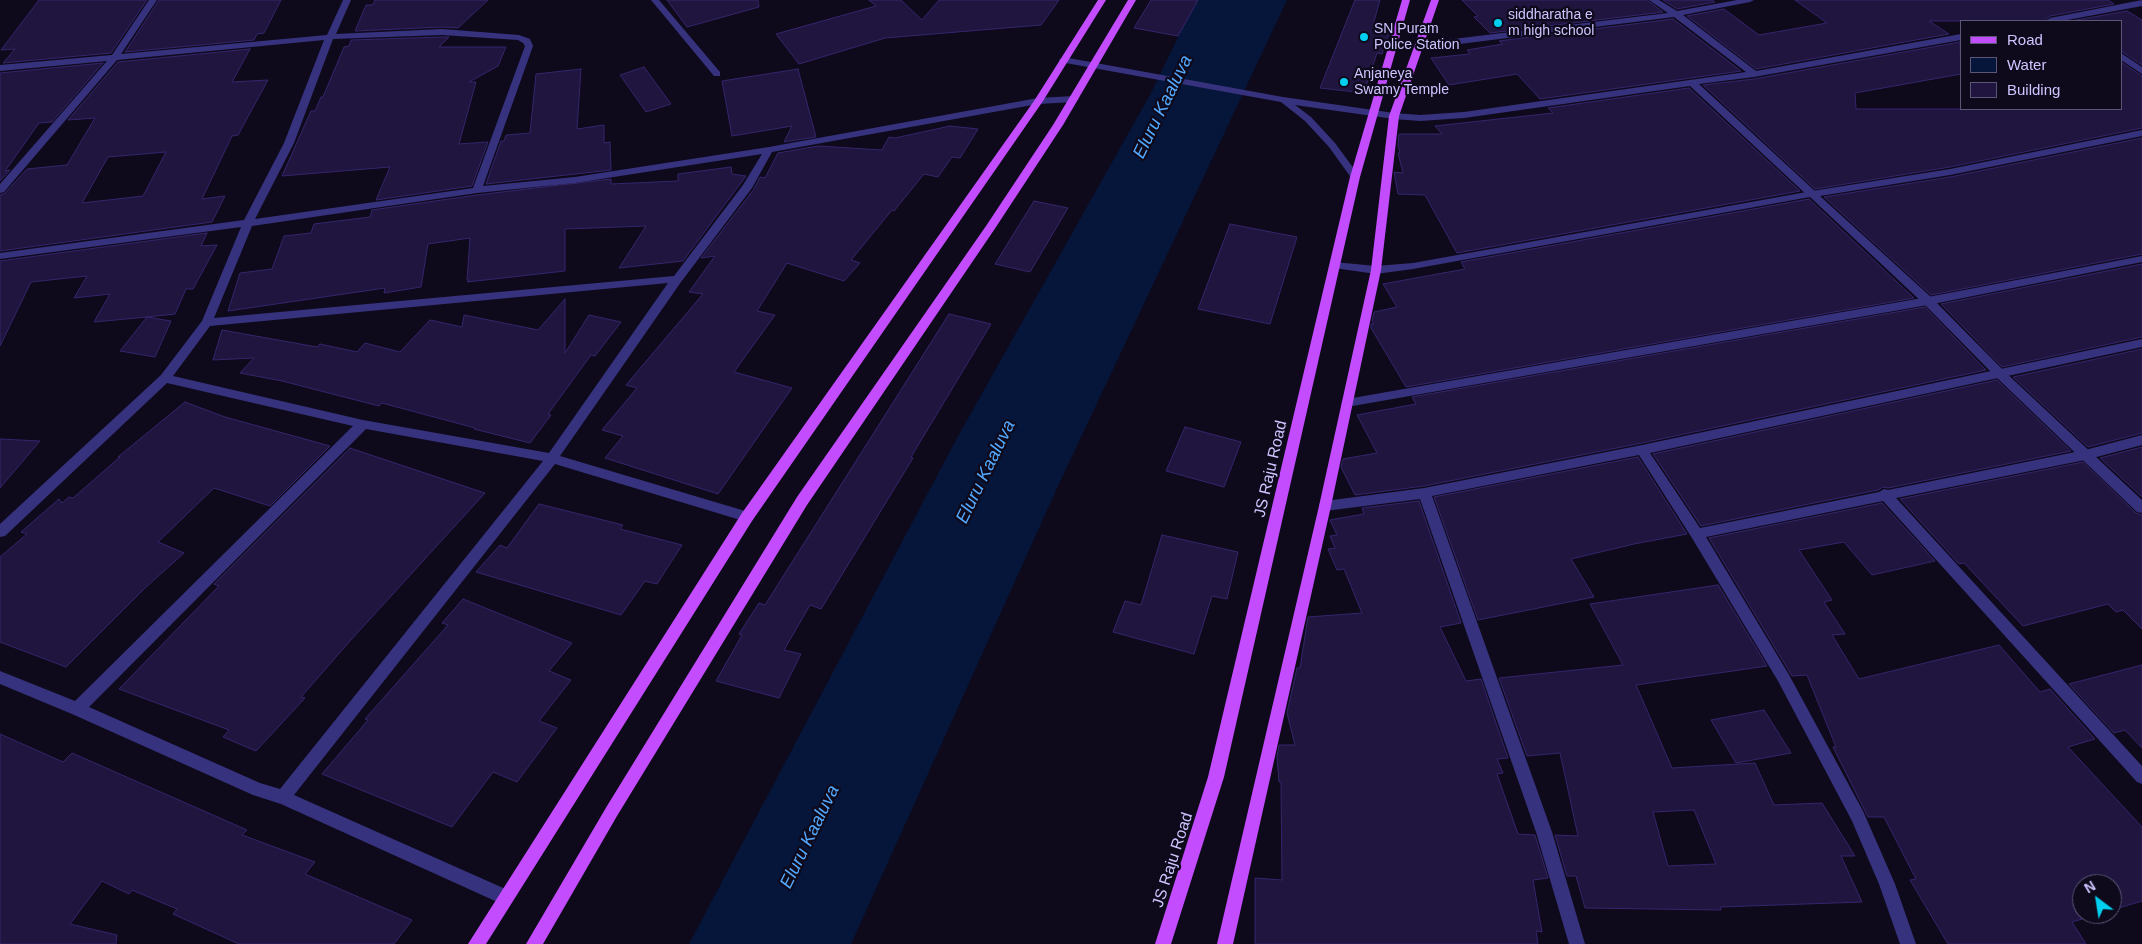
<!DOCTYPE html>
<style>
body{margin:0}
#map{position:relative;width:2142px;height:944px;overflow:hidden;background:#0e0a1c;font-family:Helvetica,sans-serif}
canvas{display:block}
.legend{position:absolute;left:1960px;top:20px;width:162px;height:90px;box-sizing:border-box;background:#0e0a1c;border:1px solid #5b5577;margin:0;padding:6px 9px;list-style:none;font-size:15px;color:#cec5ff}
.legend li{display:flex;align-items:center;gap:10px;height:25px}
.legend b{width:25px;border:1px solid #5b5577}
.north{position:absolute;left:2072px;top:874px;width:50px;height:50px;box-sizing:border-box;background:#0e0a1c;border:1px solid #5b5577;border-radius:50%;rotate:329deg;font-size:14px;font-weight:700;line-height:20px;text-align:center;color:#cec5ff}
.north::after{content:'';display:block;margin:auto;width:18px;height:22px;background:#00cff0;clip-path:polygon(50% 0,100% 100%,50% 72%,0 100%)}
</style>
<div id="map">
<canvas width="2142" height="944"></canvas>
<ul class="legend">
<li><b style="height:6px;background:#c34cff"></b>Road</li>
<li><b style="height:14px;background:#05163a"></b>Water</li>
<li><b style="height:14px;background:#1f153e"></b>Building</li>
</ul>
<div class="north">N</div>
</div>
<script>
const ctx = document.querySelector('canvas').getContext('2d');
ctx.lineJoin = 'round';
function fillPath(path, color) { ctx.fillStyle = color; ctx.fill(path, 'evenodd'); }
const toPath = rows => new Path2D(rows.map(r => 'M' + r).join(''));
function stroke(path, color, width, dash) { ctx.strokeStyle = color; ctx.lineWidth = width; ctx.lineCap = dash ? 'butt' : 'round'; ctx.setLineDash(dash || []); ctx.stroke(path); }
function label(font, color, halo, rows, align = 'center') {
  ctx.font = font + ' Helvetica,sans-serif'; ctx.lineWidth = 4.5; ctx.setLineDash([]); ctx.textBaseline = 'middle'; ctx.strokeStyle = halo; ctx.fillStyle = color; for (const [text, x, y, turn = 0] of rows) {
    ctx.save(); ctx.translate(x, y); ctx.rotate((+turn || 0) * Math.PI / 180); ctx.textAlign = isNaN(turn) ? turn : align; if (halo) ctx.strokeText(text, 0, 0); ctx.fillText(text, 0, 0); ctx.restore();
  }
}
fillPath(toPath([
 [1196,0,1287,0,1058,486,851,944,689,944,957,438,1151,93]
]), '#05163a');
const building = toPath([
 [39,0,147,0,111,53,3,63,15,49,1,50,39,0],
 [159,0,281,0,264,33,257,34,254,40,125,52,159,0],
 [375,0,488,0,458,28,442,27,355,31,366,5,373,5,375,0],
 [667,0,758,0,759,7,687,27,667,0],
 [869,0,901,0,922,20,939,0,1059,0,1041,25,885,38,799,64,776,34,876,6,869,0],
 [1151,0,1198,0,1178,36,1134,28,1151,0],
 [1355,0,1380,0,1373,25,1391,28,1382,54,1377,53,1364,93,1320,88,1355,0],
 [1462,0,1647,0,1663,12,1490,33,1474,17,1478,16,1462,0],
 [1663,0,1712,0,1715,2,1677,9,1663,0],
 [1795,0,2108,0,2114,4,2050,16,2044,21,1929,21,1949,34,1756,69,1687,16,1724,9,1759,35,1827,23,1795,0],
 [2127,11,2142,20,2142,65,2121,51,2121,21,2071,21,2127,11],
 [1673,19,1741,71,1540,99,1517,74,1449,85,1431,58,1470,54,1467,50,1503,44,1499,41,1673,19],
 [442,37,449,37,439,47,506,47,498,66,469,82,476,82,459,144,488,142,472,186,376,200,390,167,282,176,311,111,315,111,321,97,323,97,344,47,349,46,351,40,442,37],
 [1960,42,1961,74,1855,93,1856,109,2121,109,2121,62,2142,76,2142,128,1950,167,1815,189,1703,85,1754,79,1960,42],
 [250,49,232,82,268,80,238,135,232,136,202,199,225,196,212,222,0,251,0,195,5,193,27,169,67,165,95,118,68,120,118,62,250,49],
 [166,152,143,196,82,203,108,157,166,152],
 [103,63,52,122,39,123,5,171,10,170,0,181,0,73,103,63],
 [644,67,671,104,646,112,620,75,644,67],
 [581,69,577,129,604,125,604,143,610,142,611,170,486,184,501,141,504,141,506,135,530,133,536,74,581,69],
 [798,69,816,137,784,142,792,126,732,136,722,81,798,69],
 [1689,88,1800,191,1457,253,1425,195,1398,194,1394,172,1403,173,1398,153,1400,153,1398,145,1399,134,1442,134,1435,126,1553,113,1548,108,1689,88],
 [950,126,978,129,960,158,952,157,938,177,924,174,894,211,892,210,851,260,860,263,844,281,787,263,757,311,775,315,734,372,792,388,718,494,605,458,623,436,602,430,637,388,626,385,703,294,689,292,715,256,701,258,754,189,760,177,765,178,778,153,818,146,882,150,889,137,895,138,950,126],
 [2142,138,2142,254,1931,295,1824,197,1950,177,2142,138],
 [731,167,732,174,746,176,683,261,619,268,646,226,565,229,565,271,467,282,469,280,467,280,470,238,428,244,421,287,384,293,385,288,228,311,240,273,272,269,284,236,311,233,314,224,370,217,372,210,477,195,611,179,611,184,678,181,678,174,731,167],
 [1809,199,1914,298,1406,387,1371,328,1371,324,1374,324,1372,321,1374,312,1397,307,1383,284,1465,269,1461,262,1809,199],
 [1034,201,1068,208,1030,272,995,264,1034,201],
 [1230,224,1297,237,1270,324,1198,309,1230,224],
 [207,233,201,246,217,245,193,289,186,289,175,314,147,317,171,321,155,357,120,351,147,317,94,322,110,294,74,298,87,276,31,282,0,346,0,261,207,233],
 [2142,264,2142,337,2002,367,1941,304,2142,264],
 [565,299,565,353,589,315,621,322,595,356,591,355,548,414,551,415,530,443,474,429,475,428,382,403,379,406,282,381,240,373,254,358,213,360,222,330,317,347,320,344,357,352,365,343,400,352,430,320,462,327,464,315,538,330,565,299],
 [1925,307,1986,370,1642,443,1424,486,1355,495,1341,467,1343,459,1377,453,1357,415,1416,404,1412,397,1925,307],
 [949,314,991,324,911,457,913,458,821,609,810,605,784,650,801,654,779,698,716,681,742,635,739,634,759,603,765,605,949,314],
 [2142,349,2142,433,2088,447,2013,377,2142,349],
 [1997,380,2071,451,1888,488,1883,487,1878,490,1701,526,1653,454,1997,380],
 [185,402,225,417,330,446,270,506,214,488,158,542,184,553,145,588,66,667,0,642,0,557,27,534,21,532,59,499,62,503,69,497,73,498,120,457,118,457,185,402],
 [1185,427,1241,442,1224,487,1166,471,1185,427],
 [0,439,40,441,0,488,0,439],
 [2142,447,2142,497,2100,458,2142,447],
 [350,448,485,493,350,641,301,697,305,698,256,751,223,737,229,730,119,689,219,586,214,584,350,448],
 [1638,457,1687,534,1634,544,1571,559,1594,597,1478,620,1434,497,1638,457],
 [2083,462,2136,513,2142,515,2142,629,2123,610,2116,612,2108,604,2023,626,1964,563,1959,564,1900,499,2083,462],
 [1419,501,1461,623,1440,627,1466,681,1481,679,1508,758,1497,759,1503,773,1497,774,1518,834,1535,835,1548,878,1533,880,1542,932,1536,931,1538,944,1255,944,1255,878,1282,880,1281,782,1279,782,1277,757,1279,745,1295,745,1287,713,1297,668,1300,668,1308,617,1362,613,1344,569,1337,570,1328,549,1335,548,1330,536,1337,535,1330,520,1364,514,1362,508,1419,501],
 [1882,503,1935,561,1872,575,1844,542,1799,550,1832,600,1824,602,1845,634,1832,635,1859,679,1999,645,2040,692,2050,689,2095,739,2068,747,2142,827,2142,901,2112,910,2112,884,2082,884,2082,914,2099,914,2072,922,2086,944,1948,944,1910,880,1916,879,1884,817,1868,817,1833,747,1836,747,1807,675,1792,676,1709,538,1882,503],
 [539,504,623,525,620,529,682,545,657,584,645,581,621,615,476,572,500,545,507,548,539,504],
 [1162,535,1238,552,1227,599,1212,596,1194,654,1113,632,1125,601,1141,605,1162,535],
 [1718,585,1767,666,1636,685,1672,768,1755,763,1774,805,1822,803,1855,856,1841,856,1862,902,1720,907,1721,910,1585,908,1576,876,1567,876,1555,835,1578,836,1560,753,1527,756,1499,678,1623,665,1590,604,1718,585],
 [1694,810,1716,864,1668,866,1653,812,1694,810],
 [463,599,572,643,549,671,571,680,539,721,557,728,517,782,493,772,452,827,322,774,368,720,365,719,448,625,442,623,463,599],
 [2142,665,2142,748,2125,730,2114,733,2069,684,2142,665],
 [1764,710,1791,753,1736,763,1711,720,1764,710],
 [0,734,63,762,72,753,247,830,242,835,315,862,305,874,412,920,394,944,239,944,173,914,177,909,132,890,129,894,102,881,70,924,117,935,116,944,0,944,0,734]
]);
fillPath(building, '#1f153e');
stroke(building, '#36256c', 1);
fillPath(toPath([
 [149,0,157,0,121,54,327,35,343,0,351,0,336,34,442,29,519,35,530,39,533,46,483,186,575,177,769,147,1038,98,1074,96,1079,99,1074,102,1038,104,772,152,752,188,681,282,560,456,752,513,753,517,752,521,747,522,555,464,294,795,510,891,512,897,510,903,504,905,281,804,253,795,72,714,0,684,0,671,75,701,353,426,167,383,5,536,0,537,0,524,161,375,202,321,241,227,0,259,0,253,244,220,284,143,324,40,117,60,4,192,0,193,0,184,107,61,0,71,0,65,112,55,149,0],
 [442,35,518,40,523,43,525,46,473,188,255,219,294,143,333,39,442,35],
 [762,154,743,185,674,276,214,318,252,226,477,193,575,183,762,154],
 [668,283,549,453,363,420,173,376,210,326,668,283],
 [366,429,543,461,280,789,260,783,89,707,366,429],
 [651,0,659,0,720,72,720,76,714,76,651,0],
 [1649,0,1659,0,1677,11,1737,0,1754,0,1750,2,1683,15,1756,71,1961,34,1961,40,1754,77,1699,84,1816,192,1817,194,1812,197,1808,196,1690,86,1464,118,1420,121,1394,119,1389,116,1394,113,1420,115,1464,112,1746,72,1674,17,1420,49,1416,46,1420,43,1668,13,1649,0],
 [2142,0,2142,6,2062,21,2046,21,2050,18,2142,0],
 [2121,53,2142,67,2142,74,2121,60,2121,53],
 [2142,256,2142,262,1928,305,1347,407,1341,403,1347,399,1928,297,2142,256],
 [2142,339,2142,347,1650,453,1700,528,1879,492,1884,489,1888,490,2085,450,2142,435,2142,445,2085,460,1896,498,2142,766,2142,784,2137,782,1883,501,1706,537,1788,673,1863,811,1895,884,1916,944,1900,944,1879,884,1852,821,1778,681,1692,538,1639,455,1432,496,1552,832,1585,944,1569,944,1536,832,1420,499,1325,511,1320,510,1319,506,1320,502,1325,501,1424,488,1642,445,2142,339]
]), '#37327e');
fillPath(toPath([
 [1063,57,1283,97,1394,113,1399,116,1394,119,1295,105,1311,117,1335,143,1360,177,1355,180,1352,179,1329,147,1305,121,1281,102,1060,62,1059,60,1063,57],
 [2142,130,2142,136,1950,175,1820,196,1932,298,2003,370,2142,500,2142,513,2137,512,1995,376,1924,304,1810,197,1413,269,1376,274,1334,268,1329,265,1334,262,1376,266,1413,263,1812,191,1950,169,2142,130]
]), '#37327e');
fillPath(toPath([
 [1098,0,1106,0,1043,101,752,521,486,944,468,944,742,513,1034,101,1098,0],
 [1128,0,1136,0,1063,125,994,230,807,505,617,816,543,944,526,944,607,806,797,497,986,226,1053,125,1128,0],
 [1402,0,1410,0,1360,177,1224,777,1171,944,1155,944,1208,777,1350,177,1402,0],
 [1431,0,1439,0,1399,116,1381,270,1331,506,1233,944,1217,944,1319,506,1371,270,1389,116,1431,0]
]), '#c34cff');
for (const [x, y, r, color] of [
 [1498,23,5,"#00cff0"],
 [1364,37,5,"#00cff0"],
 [1344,82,5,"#00cff0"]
]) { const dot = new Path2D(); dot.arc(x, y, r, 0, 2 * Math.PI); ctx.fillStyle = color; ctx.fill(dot); stroke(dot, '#0e0a1c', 2); }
label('14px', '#cec5ff', '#0e0a1c', [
 ["siddharatha e",1508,15],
 ["m high school",1508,31],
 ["SN Puram",1374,29],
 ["Police Station",1374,45],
 ["Anjaneya",1354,74],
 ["Swamy Temple",1354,90]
], 'left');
label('16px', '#cec5ff', '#0e0a1c', [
 ["JS Raju Road",1271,469,-77],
 ["JS Raju Road",1173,860,-72]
]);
label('italic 18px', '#53a9ff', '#0e0a1c', [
 ["Eluru Kaaluva",1163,107,-64],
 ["Eluru Kaaluva",986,472,-64],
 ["Eluru Kaaluva",810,837,-64]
]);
</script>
